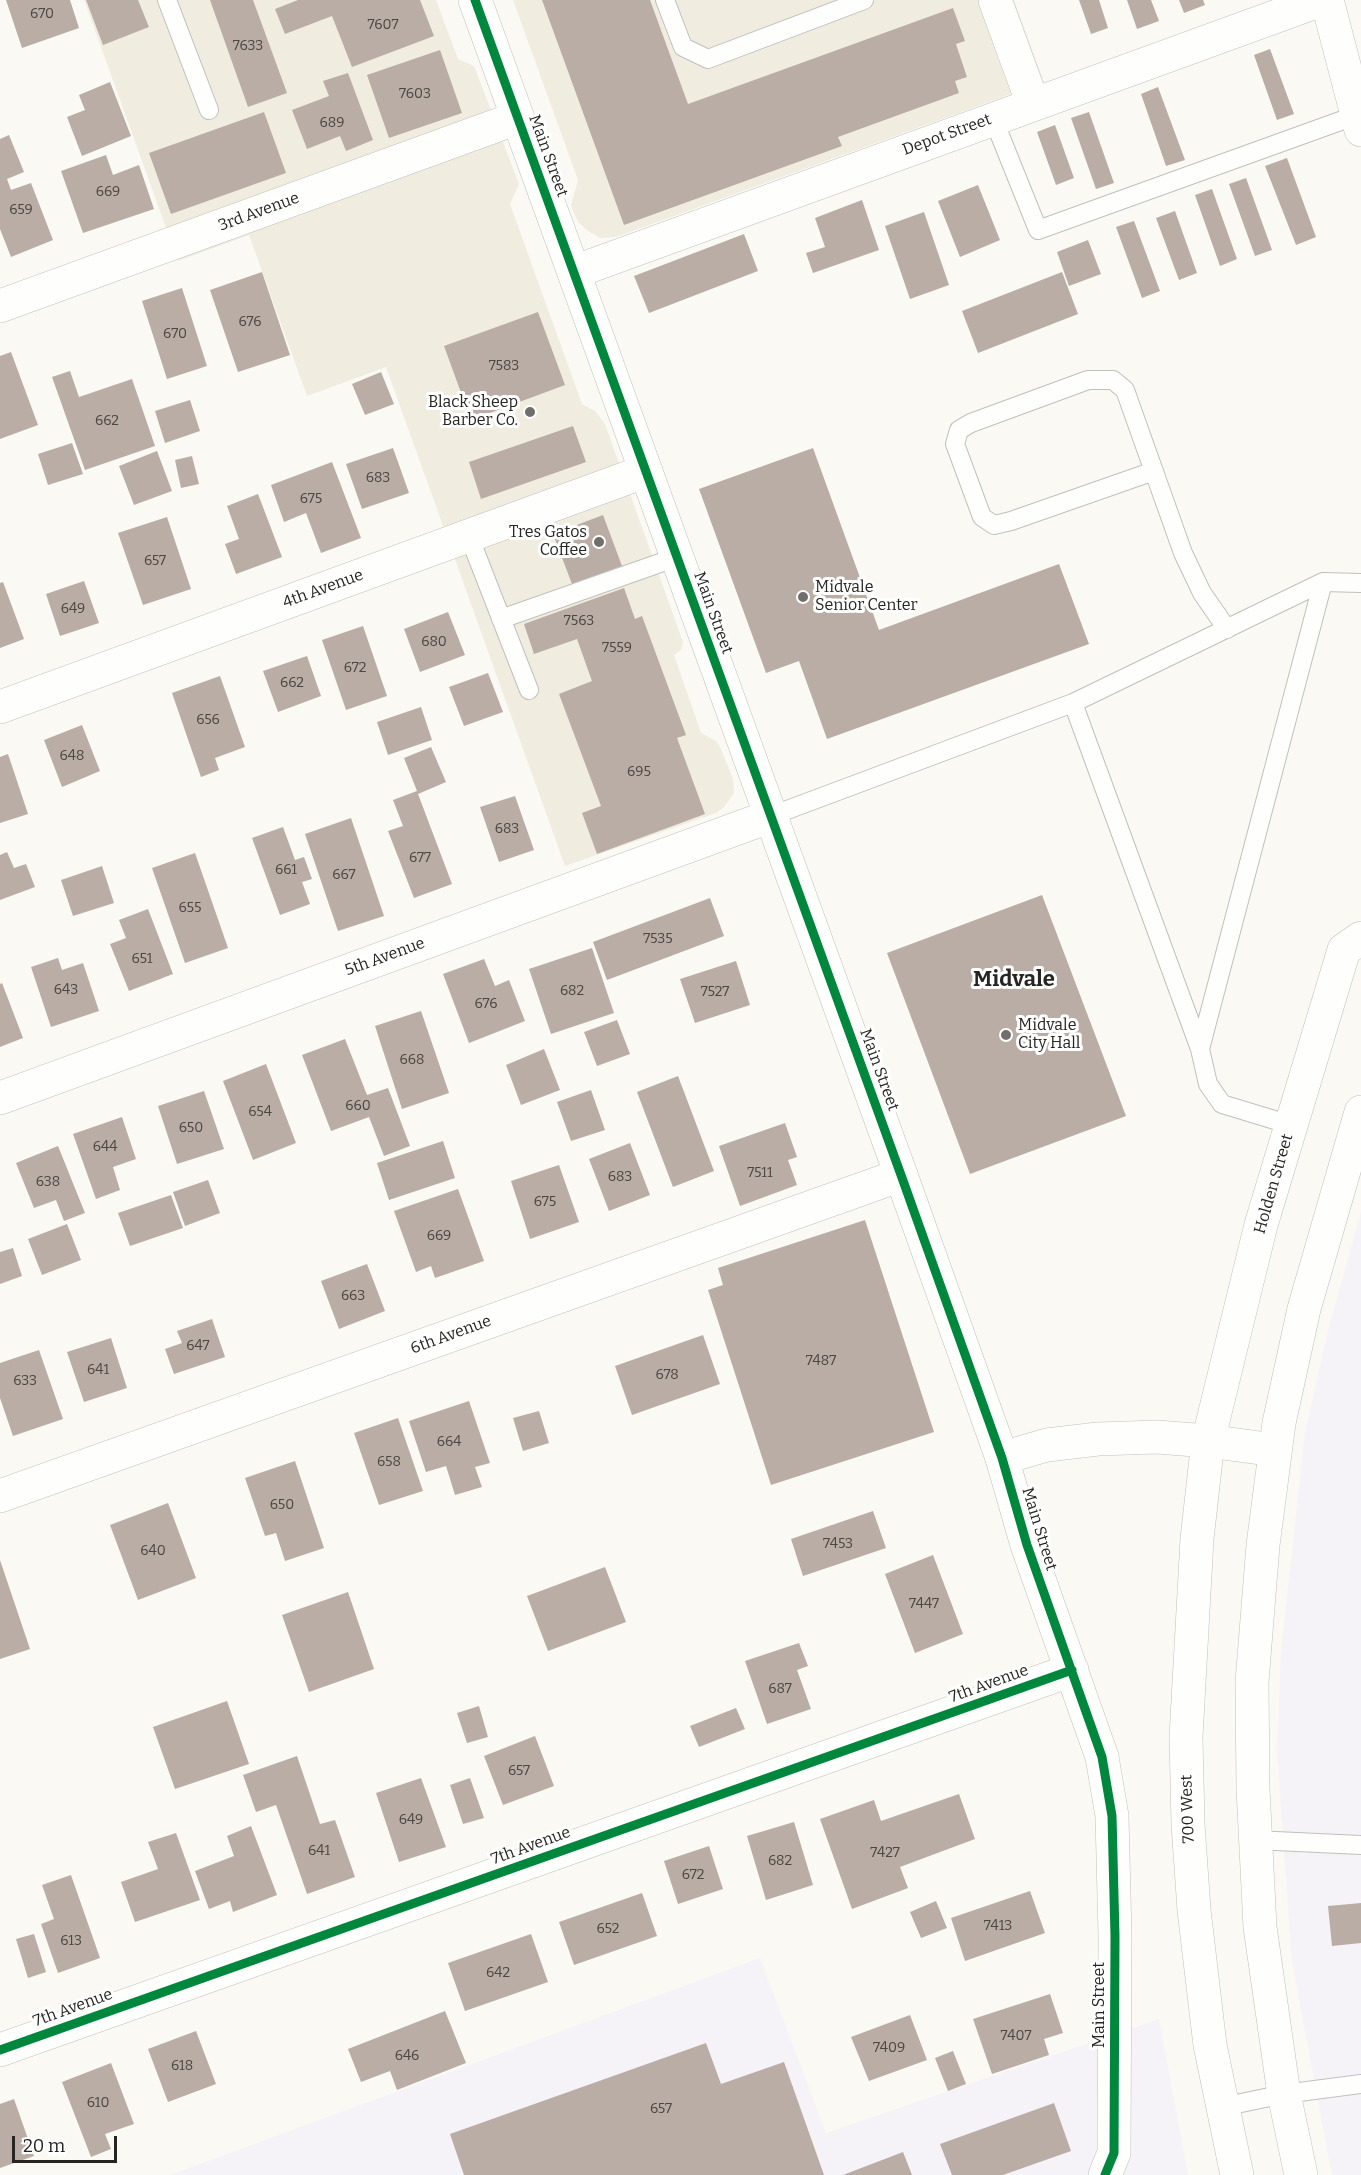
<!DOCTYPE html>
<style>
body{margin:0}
#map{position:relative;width:1361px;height:2175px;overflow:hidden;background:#faf9f4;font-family:Bitter,serif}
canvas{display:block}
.scale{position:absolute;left:12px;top:2136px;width:105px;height:27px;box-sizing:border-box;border:3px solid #262521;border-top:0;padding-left:8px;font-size:18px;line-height:21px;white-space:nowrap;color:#262521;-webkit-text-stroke:4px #fff;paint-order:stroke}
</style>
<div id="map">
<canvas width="1361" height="2175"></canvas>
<div class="scale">20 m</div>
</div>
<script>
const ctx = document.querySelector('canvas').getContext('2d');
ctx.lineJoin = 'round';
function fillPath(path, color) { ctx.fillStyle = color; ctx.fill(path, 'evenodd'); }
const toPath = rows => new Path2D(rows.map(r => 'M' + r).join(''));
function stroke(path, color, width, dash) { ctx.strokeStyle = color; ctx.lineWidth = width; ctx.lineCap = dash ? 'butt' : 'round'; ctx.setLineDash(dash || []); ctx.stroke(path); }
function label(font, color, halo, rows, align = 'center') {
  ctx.font = font + ' Bitter,serif'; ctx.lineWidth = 6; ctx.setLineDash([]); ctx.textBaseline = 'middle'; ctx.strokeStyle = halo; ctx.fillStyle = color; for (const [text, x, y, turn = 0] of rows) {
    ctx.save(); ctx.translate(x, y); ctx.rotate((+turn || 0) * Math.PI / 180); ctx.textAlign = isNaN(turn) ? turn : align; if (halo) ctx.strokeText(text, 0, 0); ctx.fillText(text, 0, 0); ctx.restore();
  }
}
fillPath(toPath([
 [84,0,436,0,458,59,474,66,519,184,510,204,582,404,595,411,605,424,683,642,681,650,674,655,701,733,716,741,720,747,733,779,734,793,724,807,716,813,565,866,386,367,307,396,249,235,178,261],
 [513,0,1014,0,1044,82,616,237,600,238,588,231,579,223,574,214,571,205,578,180]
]), '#f0ece0');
fillPath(toPath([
 [1361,1212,1361,2175,1332,2175,1292,1962,1277,1752,1281,1652,1305,1433,1328,1331],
 [760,1958,826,2133,1159,2019,1188,2175,170,2175]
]), '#f5f3f8');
fillPath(toPath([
 [6,0,70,0,79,28,22,48],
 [86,0,138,0,149,27,103,45],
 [210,0,253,0,287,93,248,107],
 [298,0,420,0,434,36,352,67,332,16,285,34,275,9],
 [542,0,650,0,688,104,953,8,965,41,956,44,967,77,955,81,959,93,838,137,842,146,624,225],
 [1079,0,1099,0,1108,28,1091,34],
 [1127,0,1151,0,1159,21,1137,29],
 [1179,0,1203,0,1205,5,1184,13],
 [1270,49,1294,114,1277,120,1254,55],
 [440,50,462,113,389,138,367,75],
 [348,73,373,140,346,151,340,136,307,149,292,110,329,96,323,81],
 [110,82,131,136,82,156,67,117,85,110,79,95],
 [1158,87,1185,160,1166,166,1141,94],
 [264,112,286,173,171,214,149,153],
 [1089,112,1114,183,1096,189,1071,118],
 [1055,125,1074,178,1056,185,1037,132],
 [9,135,24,172,7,179,11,190,31,183,53,240,11,257,0,229,0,139],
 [106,155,113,175,139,165,154,209,83,233,61,171],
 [1287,158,1316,237,1296,245,1265,166],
 [1246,178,1272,250,1255,256,1229,184],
 [978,185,1000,240,960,257,938,201],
 [1212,189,1237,259,1220,266,1195,195],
 [862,200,879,250,813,273,806,253,825,247,815,218],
 [1175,211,1197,273,1179,280,1156,218],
 [924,212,949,285,910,299,885,226],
 [1134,221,1160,291,1142,298,1116,227],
 [744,234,758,271,649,313,634,276],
 [1088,240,1101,274,1069,286,1057,252],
 [262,272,290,355,238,372,210,290],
 [1062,272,1078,314,978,353,962,311],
 [182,288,207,366,167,379,142,301],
 [538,312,565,385,471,420,444,346],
 [11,352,38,425,0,439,0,356],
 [70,371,79,397,132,379,155,446,85,470,52,377],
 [381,372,394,404,365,415,352,384],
 [190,400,200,431,165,443,155,411],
 [573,426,586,462,481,499,469,462],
 [72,443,83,474,48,485,38,454],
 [393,448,409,493,362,509,346,464],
 [813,448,879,630,1059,564,1089,644,827,739,799,661,766,673,699,489],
 [157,451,172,491,134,505,119,466],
 [192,456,199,484,181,488,175,460],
 [332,462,361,538,321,553,306,513,284,522,271,485],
 [258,494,282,557,236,574,225,544,239,539,227,506],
 [603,515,622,566,572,584,553,534],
 [167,517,191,589,143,605,118,533],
 [84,581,99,623,60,636,46,594],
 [3,582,24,639,0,648,0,583],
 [624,588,635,619,642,616,686,735,677,738,705,814,597,854,582,813,601,806,559,694,592,681,577,639,534,654,524,624],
 [448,612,465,655,420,672,404,629],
 [363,626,387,696,346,710,322,640],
 [307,656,321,696,278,712,263,671],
 [488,673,503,712,464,726,449,687],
 [220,676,245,747,215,758,219,770,201,777,172,693],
 [421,707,432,740,388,755,377,722],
 [82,725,100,771,62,787,44,740],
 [431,747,446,782,418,794,452,884,414,898,388,831,403,826,393,800,417,791,404,758],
 [8,754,28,814,0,823,0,757],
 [515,796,534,850,499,862,480,807],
 [351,818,384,916,338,931,305,834],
 [283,827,295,860,304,857,312,879,302,882,310,904,280,915,252,838],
 [7,852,14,868,26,864,35,887,0,900,0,855],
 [195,853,228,948,185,963,152,868],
 [102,866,114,903,73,916,61,880],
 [1042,895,1126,1116,970,1174,887,953],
 [710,898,724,936,607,980,593,942],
 [148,909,173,974,129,991,110,944,126,938,119,920],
 [592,948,614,1013,551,1034,529,969],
 [58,958,62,970,83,963,99,1011,51,1027,31,967],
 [484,959,495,986,509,980,525,1021,469,1043,443,974],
 [736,961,750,1005,695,1023,680,979],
 [2,983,23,1038,0,1047,0,984],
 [421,1011,449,1093,402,1109,375,1026],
 [617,1020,630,1054,597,1066,584,1032],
 [345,1039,367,1095,388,1088,410,1146,384,1156,369,1117,331,1131,302,1055],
 [544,1049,560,1090,521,1105,506,1065],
 [266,1064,296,1143,253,1160,223,1081],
 [678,1076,714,1171,673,1187,637,1092],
 [591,1090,605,1130,571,1141,557,1102],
 [204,1091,224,1149,177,1164,158,1106],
 [122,1117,136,1159,113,1167,120,1190,96,1199,73,1134],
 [785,1123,797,1157,788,1160,797,1185,740,1206,719,1146],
 [443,1141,455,1178,389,1200,377,1163],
 [630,1143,650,1195,609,1211,589,1159],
 [58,1146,85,1213,64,1221,56,1200,34,1208,16,1163],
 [559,1165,579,1222,530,1239,511,1181],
 [208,1180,220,1213,185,1226,173,1192],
 [458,1189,484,1261,435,1278,431,1266,416,1272,394,1211],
 [171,1195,183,1228,130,1246,118,1213],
 [865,1220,934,1432,771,1485,708,1290,723,1285,718,1268],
 [67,1224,81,1260,42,1275,28,1239],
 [13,1248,22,1276,0,1284,0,1252],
 [367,1264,385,1311,339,1329,321,1281],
 [212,1319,225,1357,174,1374,165,1349,182,1343,177,1331],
 [703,1335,720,1384,632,1415,615,1366],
 [111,1338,127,1388,84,1402,67,1352],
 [39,1350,63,1419,13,1436,0,1398,0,1363],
 [469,1401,490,1463,475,1467,482,1487,455,1495,446,1466,426,1472,409,1421],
 [539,1411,549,1443,523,1451,513,1418],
 [398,1418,423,1491,379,1505,354,1433],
 [295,1461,324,1548,285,1561,276,1533,265,1536,245,1478],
 [168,1503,196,1578,138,1600,110,1525],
 [873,1511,886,1548,803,1576,791,1539],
 [933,1555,963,1634,915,1653,885,1574],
 [0,1560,30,1649,0,1659],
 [605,1567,626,1622,548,1651,527,1596],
 [348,1592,374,1669,309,1692,282,1615],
 [799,1643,808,1666,797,1670,811,1709,767,1724,745,1661],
 [227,1701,249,1764,175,1789,153,1727],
 [479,1706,488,1737,467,1743,457,1713],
 [736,1708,745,1729,699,1747,690,1726],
 [535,1736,554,1786,503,1805,484,1756],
 [297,1756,320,1824,335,1820,355,1877,307,1894,276,1805,256,1812,243,1775],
 [421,1778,446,1847,399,1862,376,1793],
 [470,1778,484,1818,463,1824,450,1785],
 [959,1794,975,1839,900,1867,908,1888,852,1909,820,1819,874,1800,881,1821],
 [794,1822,813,1885,766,1900,747,1836],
 [251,1826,277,1895,233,1912,230,1901,209,1909,195,1871,234,1856,227,1836],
 [176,1833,200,1900,135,1922,121,1882,158,1869,148,1842],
 [709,1846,723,1889,678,1904,664,1861],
 [71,1875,100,1958,58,1973,41,1924,54,1919,42,1885],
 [1030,1891,1045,1933,965,1961,951,1918],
 [642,1893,657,1936,574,1965,559,1922],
 [936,1901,947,1928,921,1938,910,1912],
 [1361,1903,1361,1943,1332,1946,1328,1906],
 [34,1934,46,1972,28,1978,16,1939],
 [531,1934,548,1982,465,2011,448,1963],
 [1050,1994,1063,2033,1044,2039,1049,2055,992,2074,973,2019],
 [445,2011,466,2063,397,2090,390,2071,361,2082,348,2049],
 [910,2015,927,2060,869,2081,851,2037],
 [196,2031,216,2084,168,2102,148,2049],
 [706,2043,721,2084,784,2062,824,2175,464,2175,450,2134],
 [953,2051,966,2084,948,2091,935,2058],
 [111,2063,134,2124,105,2134,111,2149,91,2157,62,2082],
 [14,2099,34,2156,0,2168,0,2104],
 [1054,2103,1071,2151,1003,2175,952,2175,940,2144],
 [903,2152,912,2175,843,2175]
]), '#baada5');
const lane = toPath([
 [167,0,209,110],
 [665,0,683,47,708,59,864,0],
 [993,118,1038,230,1357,115],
 [1154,471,1011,521,994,525,982,517,955,444,959,430,971,423,1088,380,1113,380,1125,390,1183,553,1202,593,1227,629],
 [469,536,529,690],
 [501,619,677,557],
 [771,816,1073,703],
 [1200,1049,1073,703,1323,582],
 [1291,1125,1222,1104,1208,1084,1200,1049,1323,582,1361,583],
 [1254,1840,1361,1845],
 [1222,2107,1284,2094,1361,2084]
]);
const street = toPath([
 [995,0,1033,104],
 [574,272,1321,0],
 [0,306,517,118],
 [0,707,646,471],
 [0,1098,771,816],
 [1002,1458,1027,1545,1102,1757,1112,1816,1115,1936,1114,2153,1105,2175],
 [0,1496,901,1175],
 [0,2050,1072,1670]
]);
const secondary = toPath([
 [475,0,901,1175,1002,1458,1047,1445,1098,1439,1157,1437,1208,1441,1275,1450]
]);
const primary = toPath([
 [1327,0,1361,130],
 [1237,2175,1210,2045,1194,1910,1188,1824,1186,1737,1197,1539,1208,1441,1261,1225,1344,950,1361,938],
 [1301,2175,1284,2094,1260,1927,1253,1789,1252,1682,1263,1545,1279,1423,1304,1309,1361,1112]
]);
stroke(lane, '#c1c0bc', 20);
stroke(street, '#c1c0bc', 34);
stroke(secondary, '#c1c0bc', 34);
stroke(primary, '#c1c0bc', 34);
stroke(lane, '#fefefd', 18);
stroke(street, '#fefefd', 33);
stroke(secondary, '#fefefd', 33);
stroke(primary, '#fefefd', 33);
stroke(toPath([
 [475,0,901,1175,1002,1458,1027,1545,1102,1757,1112,1816,1115,1936,1114,2153,1105,2175],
 [0,2050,1072,1670]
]), '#00873e', 9);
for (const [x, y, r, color] of [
 [530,412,6,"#706f6b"],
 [599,542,6,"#706f6b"],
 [803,597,6,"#706f6b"],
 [1006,1035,6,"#706f6b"]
]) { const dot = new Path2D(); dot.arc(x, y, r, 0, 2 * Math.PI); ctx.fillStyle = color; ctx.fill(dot); stroke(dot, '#fff', 2); }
label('14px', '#4b4742', null, [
 ["670",42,14],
 ["7607",383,25],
 ["7633",248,46],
 ["7603",415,94],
 ["689",332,123],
 ["669",108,192],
 ["659",21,210],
 ["676",250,322],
 ["670",175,334],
 ["7583",504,366],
 ["662",107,421],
 ["683",378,478],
 ["675",311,499],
 ["657",155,561],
 ["649",73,609],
 ["7563",579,621],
 ["680",434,642],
 ["7559",617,648],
 ["672",355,668],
 ["662",292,683],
 ["656",208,720],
 ["648",72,756],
 ["695",639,772],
 ["683",507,829],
 ["677",420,858],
 ["661",286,870],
 ["667",344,875],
 ["655",190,908],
 ["7535",658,939],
 ["651",142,959],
 ["643",66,990],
 ["682",572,991],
 ["7527",715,992],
 ["676",486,1004],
 ["668",412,1060],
 ["660",358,1106],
 ["654",260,1112],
 ["650",191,1128],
 ["644",105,1147],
 ["7511",760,1173],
 ["683",620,1177],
 ["638",48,1182],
 ["675",545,1202],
 ["669",439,1236],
 ["663",353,1296],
 ["647",198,1346],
 ["7487",821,1361],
 ["641",98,1370],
 ["678",667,1375],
 ["633",25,1381],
 ["664",449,1442],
 ["658",389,1462],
 ["650",282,1505],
 ["7453",838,1544],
 ["640",153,1551],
 ["7447",924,1604],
 ["687",780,1689],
 ["657",519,1771],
 ["649",411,1820],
 ["641",319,1851],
 ["7427",885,1853],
 ["682",780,1861],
 ["672",693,1875],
 ["7413",998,1926],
 ["652",608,1929],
 ["613",71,1941],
 ["642",498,1973],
 ["7407",1016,2036],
 ["7409",889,2048],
 ["646",407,2056],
 ["618",182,2066],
 ["610",98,2103],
 ["657",661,2109]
]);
label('16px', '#262521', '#fff', [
 ["Depot Street",947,135,-20],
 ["Main Street",548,156,70],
 ["3rd Avenue",259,212,-20],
 ["4th Avenue",323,589,-20],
 ["Main Street",713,613,70],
 ["5th Avenue",385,957,-20],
 ["Main Street",879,1070,70],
 ["Holden Street",1274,1184,-74],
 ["6th Avenue",451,1335,-20],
 ["Main Street",1039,1529,73],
 ["7th Avenue",989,1684,-20],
 ["700 West",1188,1809,-92],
 ["7th Avenue",531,1846,-20],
 ["Main Street",1100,2005,-90],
 ["7th Avenue",73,2008,-20]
]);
label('16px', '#262521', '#fff', [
 ["Black Sheep",518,403],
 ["Barber Co.",518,421],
 ["Tres Gatos",587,533],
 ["Coffee",587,551],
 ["Midvale",815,588,"left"],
 ["Senior Center",815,606,"left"],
 ["Midvale",1018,1026,"left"],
 ["City Hall",1018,1044,"left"]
], 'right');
label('bold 22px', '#262521', '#fff', [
 ["Midvale",1014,980]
]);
</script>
